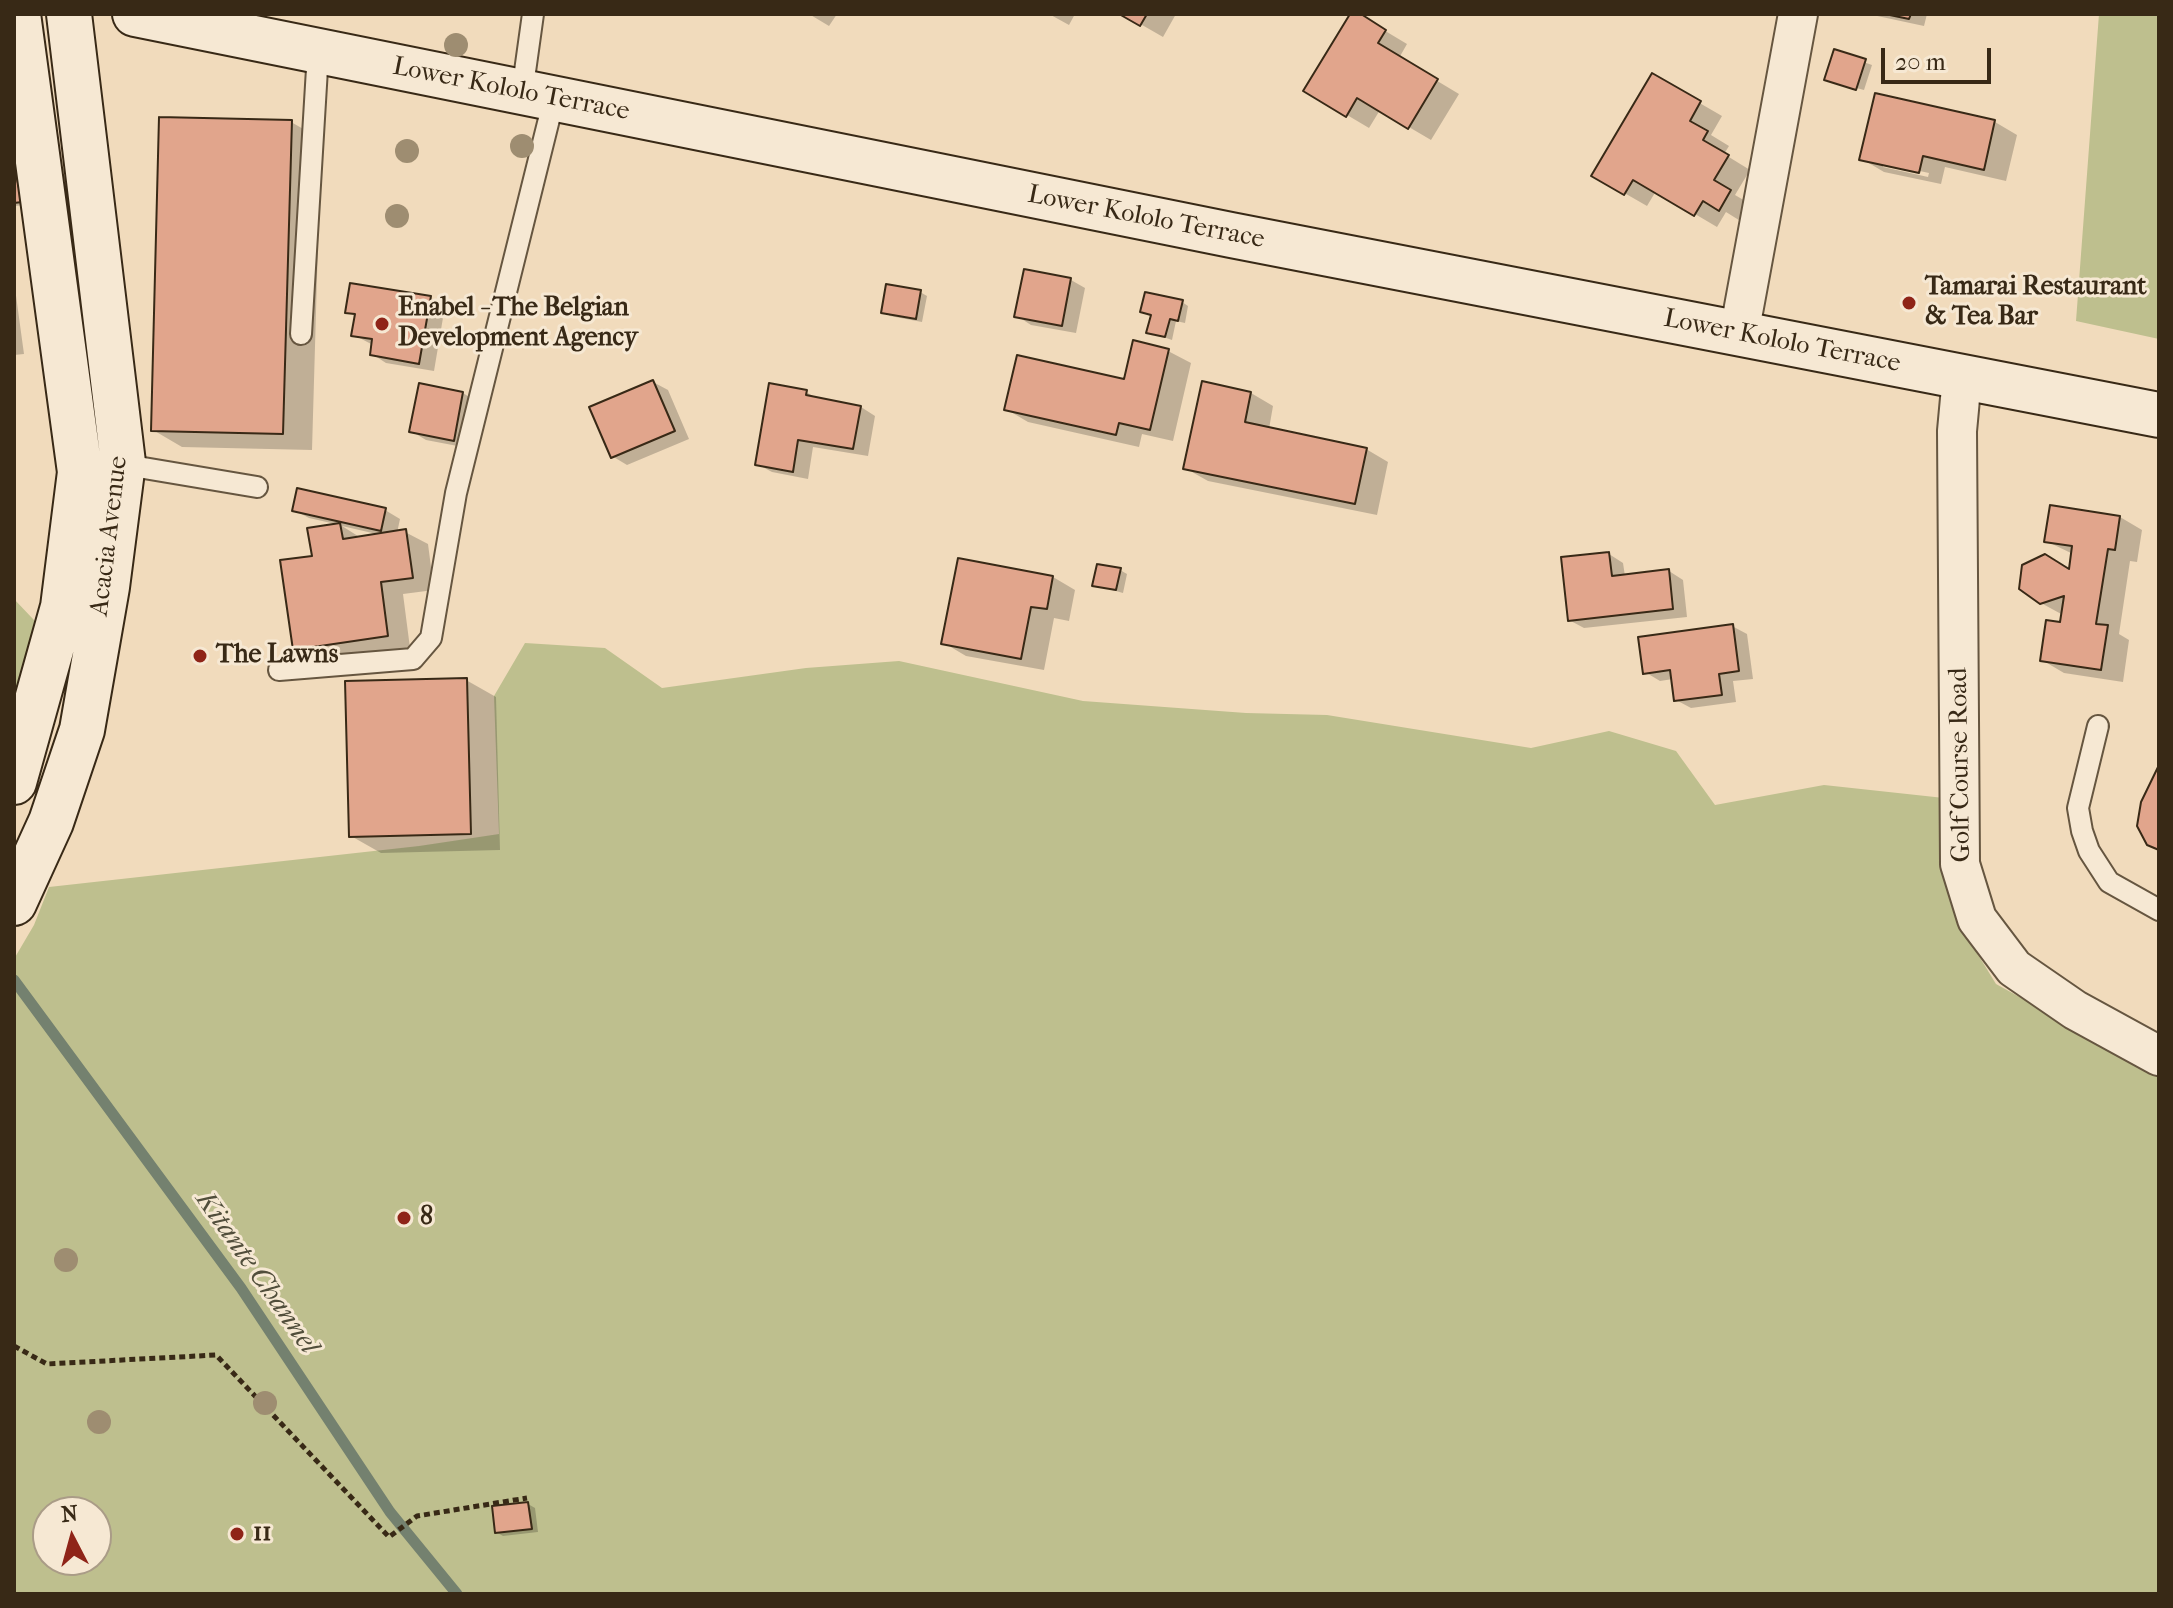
<!DOCTYPE html>
<style>
body{margin:0}
#map{position:relative;width:2173px;height:1608px;overflow:hidden;background:#f1dbbc;font-family:"IM FELL French Canon",serif}
canvas{display:block}
.frame{position:absolute;inset:0;border:16px solid #382916;pointer-events:none}
.north{position:absolute;left:32px;top:1496px;width:80px;height:80px;box-sizing:border-box;background:#f6e8d3;border:2px solid #aa9c87;border-radius:50%;rotate:354deg;font-size:22px;font-weight:700;line-height:32px;text-align:center;color:#382916}
.north::after{content:'';display:block;margin:auto;width:28px;height:36px;background:#8f2418;clip-path:polygon(50% 0,100% 100%,50% 72%,0 100%)}
.scale{position:absolute;left:1881px;top:48px;width:110px;height:36px;box-sizing:border-box;border:4px solid #382916;border-top:0;padding-left:10px;font-size:24px;line-height:28px;white-space:nowrap;color:#382916;-webkit-text-stroke:6px #f6e8d3;paint-order:stroke}
</style>
<div id="map">
<canvas width="2173" height="1608"></canvas>
<div class="frame"></div>
<div class="north">N</div>
<div class="scale">20 m</div>
</div>
<script>
const ctx = document.querySelector('canvas').getContext('2d');
ctx.lineJoin = 'round';
function fillPath(path, color) { ctx.fillStyle = color; ctx.fill(path, 'evenodd'); }
const toPath = rows => new Path2D(rows.map(r => 'M' + r).join(''));
function stroke(path, color, width, dash) { ctx.strokeStyle = color; ctx.lineWidth = width; ctx.lineCap = dash ? 'butt' : 'round'; ctx.setLineDash(dash || []); ctx.stroke(path); }
function label(font, color, halo, rows, align = 'center') {
  ctx.font = font + ' "IM FELL French Canon",serif'; ctx.lineWidth = 6; ctx.setLineDash([]); ctx.textBaseline = 'middle'; ctx.strokeStyle = halo; ctx.fillStyle = color; for (const [text, x, y, turn = 0] of rows) {
    ctx.save(); ctx.translate(x, y); ctx.rotate((+turn || 0) * Math.PI / 180); ctx.textAlign = isNaN(turn) ? turn : align; if (halo) ctx.strokeText(text, 0, 0); ctx.fillText(text, 0, 0); ctx.restore();
  }
}
fillPath(toPath([
 [2099,14,2159,14,2159,339,2076,321],
 [14,599,52,639,14,768],
 [525,643,605,648,662,688,806,668,899,661,1083,701,1246,713,1327,715,1531,748,1609,731,1676,751,1715,805,1824,785,1944,798,1950,885,1969,940,1996,984,2159,1074,2159,1594,14,1594,14,959,34,925,49,887,419,846,499,834,494,696],
 [48,1512,96,1512,96,1560,48,1560]
]), '#bebf8e');
fillPath(toPath([
 [809,14,837,14,829,26],
 [1049,14,1075,14,1069,25],
 [1123,14,1176,14,1163,37],
 [1352,14,1357,14,1407,44,1399,58,1459,94,1431,140,1380,110,1369,128,1305,90],
 [1868,14,1927,14,1924,26],
 [1835,52,1872,65,1864,90,1826,80],
 [1653,76,1722,116,1711,135,1729,146,1724,154,1750,170,1735,195,1752,205,1742,222,1726,212,1717,227,1656,191,1647,206,1593,175],
 [1876,95,1995,122,2017,135,2006,181,1945,167,1941,184,1884,172,1862,159],
 [1883,163,1929,173,1928,177,1883,167],
 [291,122,321,139,312,450,182,447,153,430],
 [14,176,22,180,28,205,14,206],
 [1026,271,1071,280,1085,288,1076,333,1031,325,1017,316],
 [14,281,24,354,14,355],
 [920,292,927,296,922,322,890,316,884,312],
 [430,298,445,306,434,371,386,363,372,354,373,345,354,335,357,317,347,312],
 [1182,302,1188,306,1185,323,1176,321,1172,340,1149,332,1153,316,1142,311],
 [1168,351,1191,363,1173,441,1142,434,1139,447,1028,422,1006,409,1126,381],
 [653,382,668,390,689,439,627,465,612,456],
 [420,385,463,393,477,402,468,448,426,440,411,431],
 [806,392,820,400,861,407,875,416,868,456,813,447,808,479,772,472,757,464],
 [1251,393,1273,406,1269,429,1366,449,1388,462,1377,515,1208,481,1185,468],
 [294,510,385,510,400,519,397,533,405,532,428,544,434,590,403,594,410,648,317,662,295,649,314,558,340,525,309,518],
 [342,526,381,535,361,538],
 [2120,517,2142,530,2137,562,2130,561,2119,634,2129,640,2123,682,2064,673,2042,660,2062,625,2063,615,2041,603,2070,571,2073,554,2046,541],
 [1609,554,1623,563,1625,576,1669,571,1683,580,1687,617,1584,628,1569,620],
 [1120,570,1127,574,1123,593,1094,585],
 [1053,577,1075,590,1069,621,1054,618,1044,670,966,656,944,643],
 [1732,626,1747,634,1753,679,1733,681,1736,702,1691,708,1676,700,1673,679,1660,681,1645,672],
 [466,680,496,697,500,850,381,853,351,836],
 [528,1504,535,1508,538,1532,503,1536,496,1532]
]), '#0003');
stroke(toPath([
 [14,980,241,1288,390,1512,457,1594]
]), '#74816f', 11);
const building = toPath([
 [1119,14,1147,14,1140,26,1119,14],
 [1350,14,1361,14,1386,30,1378,43,1438,79,1408,129,1357,98,1346,117,1303,91,1350,14],
 [1885,14,1911,14,1909,19,1885,14],
 [1834,49,1866,59,1856,90,1824,80,1834,49],
 [1652,73,1701,101,1690,121,1708,131,1703,140,1729,155,1714,180,1731,190,1719,211,1703,201,1694,216,1633,180,1624,195,1591,176,1652,73],
 [1875,93,1995,120,1984,170,1923,156,1919,173,1859,160,1875,93],
 [159,117,292,120,283,434,151,431,159,117],
 [14,174,16,174,22,202,14,203,14,174],
 [1024,269,1071,278,1062,326,1014,317,1024,269],
 [350,283,431,296,419,364,370,355,372,339,351,336,355,314,345,313,350,283],
 [886,284,921,290,916,319,881,313,886,284],
 [1145,292,1183,300,1178,321,1170,319,1165,337,1146,333,1151,315,1140,312,1145,292],
 [1133,340,1169,349,1150,430,1119,423,1116,435,1004,410,1017,355,1124,379,1133,340],
 [653,380,675,431,611,458,589,407,653,380],
 [1202,381,1251,392,1245,422,1367,448,1355,504,1183,469,1202,381],
 [419,383,463,392,454,441,409,432,419,383],
 [769,383,807,390,806,395,861,406,853,449,798,440,793,472,755,465,769,383],
 [297,488,386,508,381,531,292,511,297,488],
 [2050,505,2120,516,2115,550,2108,549,2096,624,2108,625,2101,670,2040,661,2046,620,2060,622,2064,596,2040,604,2019,589,2022,565,2045,554,2069,569,2072,546,2044,542,2050,505],
 [340,523,343,539,406,529,413,578,381,582,388,636,293,650,280,560,312,556,307,528,340,523],
 [1609,552,1612,576,1669,569,1673,609,1568,621,1561,557,1609,552],
 [958,558,1053,576,1047,609,1031,607,1021,659,941,644,958,558],
 [1097,564,1121,568,1116,590,1092,586,1097,564],
 [1733,624,1739,671,1719,674,1722,695,1674,701,1670,670,1643,674,1638,637,1733,624],
 [467,678,471,834,349,837,345,681,467,678],
 [2159,765,2159,850,2147,845,2137,826,2141,802,2159,765],
 [528,1502,532,1529,495,1533,492,1506,528,1502]
]);
fillPath(building, '#e1a58c');
stroke(building, '#382916', 2);
const lane = toPath([
 [522,93,533,14],
 [301,334,318,52],
 [120,464,257,487],
 [279,670,413,659,431,638,456,493,554,99],
 [2098,726,2078,808,2082,831,2089,851,2109,882,2159,910]
]);
const street = toPath([
 [1739,334,1798,14],
 [1962,377,1957,431,1960,864,1977,919,2014,968,2075,1010,2159,1056]
]);
const secondary = toPath([
 [135,14,1231,235,2159,415],
 [14,782,63,607,80,472,18,14],
 [14,903,51,822,82,730,107,587,123,463,69,14]
]);
stroke(lane, '#665640', 24);
stroke(street, '#665640', 42);
stroke(secondary, '#382916', 48);
stroke(toPath([
 [14,1346,47,1364,216,1355,389,1537,417,1516,527,1498]
]), '#382916', 5, [6, 4]);
stroke(lane, '#f6e8d3', 20);
stroke(street, '#f6e8d3', 38);
stroke(secondary, '#f6e8d3', 44);
ctx.fillStyle = '#9e8d71';
for (const [x, y] of [
 [456,45],
 [522,146],
 [407,151],
 [397,216],
 [66,1260],
 [265,1403],
 [99,1422]
]) { ctx.beginPath(); ctx.arc(x, y, 12, 0, 2 * Math.PI); ctx.fill(); }
for (const [x, y, r, color] of [
 [1909,303,8,"#8f2418"],
 [382,324,8,"#8f2418"],
 [200,656,8,"#8f2418"],
 [404,1218,8,"#8f2418"],
 [237,1534,8,"#8f2418"]
]) { const dot = new Path2D(); dot.arc(x, y, r, 0, 2 * Math.PI); ctx.fillStyle = color; ctx.fill(dot); stroke(dot, '#f6e8d3', 3); }
label('26px', '#382916', '#f6e8d3', [
 ["Lower Kololo Terrace",511,90,11],
 ["Lower Kololo Terrace",1146,218,11],
 ["Lower Kololo Terrace",1782,342,11],
 ["Acacia Avenue",110,536,-83],
 ["Golf Course Road",1961,765,-91]
]);
label('bold 26px', '#382916', '#f6e8d3', [
 ["Tamarai Restaurant",1925,288],
 ["& Tea Bar",1925,318],
 ["Enabel - The Belgian",398,309],
 ["Development Agency",398,339],
 ["The Lawns",216,656],
 ["8",420,1218],
 ["11",253,1534]
], 'left');
label('italic 28px', '#514e3b', '#f6e8d3', [
 ["Kitante Channel",256,1273,55]
]);
</script>
